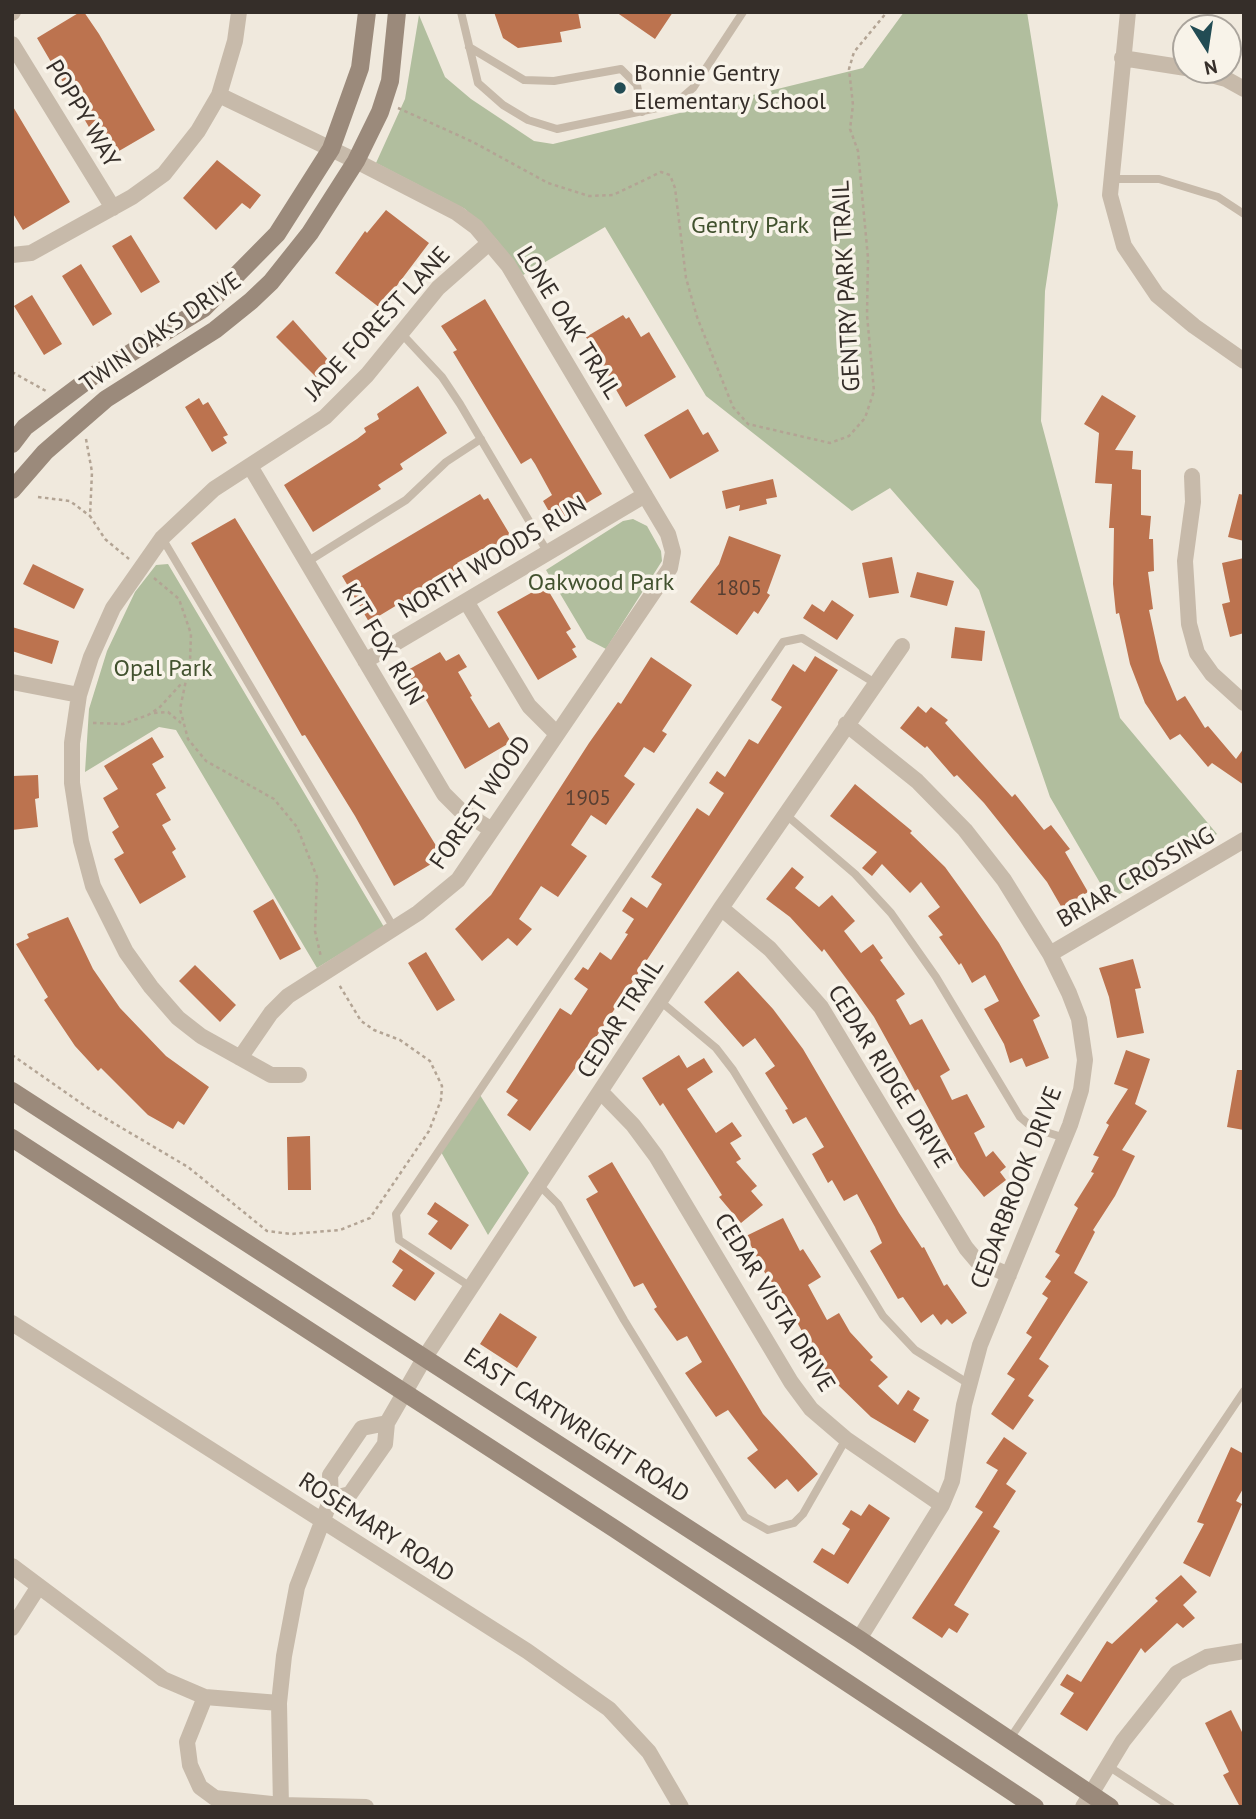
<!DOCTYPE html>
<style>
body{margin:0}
#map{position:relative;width:1256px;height:1819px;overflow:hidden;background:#f0e9dd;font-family:"PT Sans",sans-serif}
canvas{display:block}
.frame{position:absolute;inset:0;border:14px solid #352e29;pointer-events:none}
.north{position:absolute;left:1172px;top:14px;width:70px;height:70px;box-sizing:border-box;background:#f8f3e9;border:2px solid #aaa49c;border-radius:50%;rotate:168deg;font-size:19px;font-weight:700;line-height:28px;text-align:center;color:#352e29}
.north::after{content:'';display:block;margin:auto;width:24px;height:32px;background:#224c54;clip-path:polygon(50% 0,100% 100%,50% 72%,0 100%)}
</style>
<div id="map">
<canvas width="1256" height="1819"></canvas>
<div class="frame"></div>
<div class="north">N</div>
</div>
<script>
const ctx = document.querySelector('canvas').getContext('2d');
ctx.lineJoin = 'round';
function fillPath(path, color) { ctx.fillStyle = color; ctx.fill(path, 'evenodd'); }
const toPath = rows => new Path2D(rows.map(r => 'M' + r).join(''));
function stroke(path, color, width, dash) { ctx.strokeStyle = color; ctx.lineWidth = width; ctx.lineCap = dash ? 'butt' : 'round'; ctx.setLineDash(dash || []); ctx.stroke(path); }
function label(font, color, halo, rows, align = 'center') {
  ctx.font = font + ' "PT Sans",sans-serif'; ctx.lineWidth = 7; ctx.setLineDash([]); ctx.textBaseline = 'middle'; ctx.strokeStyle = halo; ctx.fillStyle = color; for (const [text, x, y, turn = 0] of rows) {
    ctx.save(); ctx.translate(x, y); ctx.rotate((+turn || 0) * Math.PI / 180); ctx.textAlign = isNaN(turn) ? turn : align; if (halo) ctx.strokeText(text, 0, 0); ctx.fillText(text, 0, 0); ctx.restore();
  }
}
fillPath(toPath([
 [904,12,1027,12,1058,205,1045,291,1041,421,1120,718,1217,834,1110,900,1050,797,979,590,890,488,852,511,706,396,605,227,523,275,496,239,465,209,376,163,405,99,419,15,445,77,471,99,534,141,553,144,863,68],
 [633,519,647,526,661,551,662,561,606,649,587,639,546,570,623,521],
 [168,564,384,927,317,968,176,730,159,727,85,772,89,709,107,651,135,592,156,565],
 [480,1095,529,1173,488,1235,441,1152]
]), '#b1be9e');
fillPath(toPath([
 [80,12,84,12,99,34,155,130,107,158,37,38],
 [494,12,578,12,581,28,560,32,562,42,518,48,503,38],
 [616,12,673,12,655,39],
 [12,105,70,202,23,230,12,212],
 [217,160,261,195,250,209,242,203,216,230,183,198],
 [386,210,429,243,380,308,335,273,365,231,367,233],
 [131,235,160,282,141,293,112,246],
 [81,264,112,314,93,326,62,276],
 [32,295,62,344,44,355,14,306],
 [485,299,602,494,555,522,543,501,552,495,535,464,531,458,521,464,453,352,457,350,441,326],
 [623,315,626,319,629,317,641,337,649,332,676,377,626,407,586,337],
 [293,320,331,363,316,377,276,337],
 [418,386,447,433,400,464,403,469,378,485,381,489,313,532,284,485,357,439,366,432,364,428,379,419,377,414],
 [1102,395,1136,416,1115,450,1133,451,1132,469,1141,470,1141,515,1151,516,1149,539,1153,539,1154,571,1148,572,1153,609,1149,610,1160,661,1177,701,1185,696,1205,728,1208,726,1236,759,1244,748,1244,785,1212,763,1208,767,1180,734,1170,740,1145,703,1130,664,1119,613,1116,614,1113,584,1114,528,1109,528,1112,484,1095,483,1099,433,1084,424],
 [199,398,203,405,208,402,228,435,223,437,227,443,212,452,185,407],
 [688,409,703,435,708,432,719,451,670,479,644,435],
 [773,479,777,497,766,499,767,504,739,511,740,505,726,509,722,491],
 [480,494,484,500,488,498,512,538,493,549,490,545,457,563,460,567,369,622,342,576],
 [1239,494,1244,495,1244,541,1228,537],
 [235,518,443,857,394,886,355,816,305,735,302,736,191,543],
 [729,536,781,555,767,593,770,595,758,614,754,611,737,635,690,602,719,564],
 [892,557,899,593,869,598,862,563],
 [1244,558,1244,633,1230,637,1222,604,1230,602,1222,563],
 [33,564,84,589,74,609,23,584],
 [917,572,954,581,947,606,910,597],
 [545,585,571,629,566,632,576,647,572,649,577,657,538,680,497,612],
 [832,600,854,615,837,640,803,618,812,604,824,612],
 [12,627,59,641,52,664,12,651],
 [955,627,985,631,982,661,951,658],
 [440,652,446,661,459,654,467,667,458,672,472,696,470,697,489,728,499,722,511,742,465,769,422,693,420,695,406,671],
 [815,656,838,670,581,1060,530,1131,507,1115,518,1100,506,1092,560,1008,571,1015,588,989,574,979,583,967,588,970,600,952,611,960,628,934,625,933,634,919,622,911,631,897,647,908,662,884,651,877,697,808,709,816,724,793,709,783,717,771,725,777,749,739,758,744,782,707,771,700,785,677,793,664,805,672],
 [651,657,692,685,662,731,667,734,654,753,644,747,624,776,635,784,606,825,591,815,571,845,587,856,558,897,541,886,519,919,532,929,517,946,508,938,482,961,455,929,491,895,589,743,618,702,621,704],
 [918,706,926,713,931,707,948,720,945,723,1012,797,1015,794,1044,830,1051,825,1070,849,1065,852,1088,892,1062,908,1047,882,984,803,957,775,954,777,927,746,925,748,900,728],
 [152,737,164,757,152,764,166,788,156,794,171,820,162,825,176,849,172,852,186,877,140,904,114,859,124,853,112,832,119,827,103,798,118,789,104,766],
 [38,775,39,798,35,799,38,827,12,830,12,776],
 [855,784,912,831,910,833,945,867,971,903,999,943,1040,1016,1033,1020,1049,1058,1026,1067,1022,1058,1010,1063,1004,1044,984,1009,999,1001,985,975,972,983,961,963,959,965,939,937,943,935,928,916,940,907,921,882,910,893,882,864,872,876,862,868,877,852,830,816],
 [792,867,804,877,795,888,819,907,832,895,855,921,844,931,861,953,873,944,883,958,880,960,905,994,896,1000,910,1025,922,1019,950,1070,940,1076,952,1100,967,1094,985,1127,974,1133,986,1157,993,1151,1006,1167,1000,1172,1006,1180,984,1197,960,1167,918,1089,915,1091,874,1017,854,989,824,949,822,952,790,917,766,899],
 [273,899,301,949,280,960,253,911],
 [68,917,93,969,120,1008,166,1056,209,1087,184,1125,178,1121,173,1129,148,1115,101,1068,98,1071,75,1046,44,1000,48,997,16,944,29,938,27,934],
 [426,952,455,1000,437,1011,408,963],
 [1133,959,1141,988,1135,989,1144,1033,1117,1038,1109,997,1099,968],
 [195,965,236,1005,220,1022,179,981],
 [738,971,773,1009,803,1049,899,1213,922,1248,924,1247,944,1286,947,1284,967,1313,952,1324,947,1319,941,1325,933,1314,921,1323,903,1297,898,1299,870,1251,882,1243,875,1227,857,1194,844,1201,832,1180,828,1183,812,1154,824,1147,806,1117,793,1124,785,1110,788,1109,765,1073,775,1066,755,1038,743,1047,704,1002],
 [1126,1050,1150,1059,1135,1104,1147,1111,1122,1150,1135,1156,1115,1196,1093,1230,1095,1232,1074,1273,1088,1282,1039,1359,1049,1366,1028,1396,1034,1400,1013,1430,991,1414,1015,1379,1007,1374,1032,1337,1026,1333,1048,1298,1042,1294,1051,1281,1045,1277,1060,1255,1055,1252,1078,1208,1074,1205,1094,1173,1091,1172,1099,1157,1093,1155,1109,1125,1106,1123,1128,1089,1114,1084],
 [679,1055,687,1068,704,1058,713,1072,687,1089,716,1133,732,1122,742,1136,730,1143,741,1159,736,1162,757,1186,751,1191,763,1205,741,1223,719,1197,722,1195,663,1103,660,1106,642,1078],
 [1237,1070,1244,1070,1244,1130,1227,1127],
 [310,1136,311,1190,288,1190,287,1137],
 [612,1162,763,1414,818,1474,798,1492,787,1479,775,1489,747,1458,758,1450,728,1410,716,1417,685,1373,702,1362,687,1336,677,1341,654,1309,657,1307,643,1283,634,1287,586,1199,598,1192,588,1176],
 [435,1202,469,1225,451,1250,428,1234,438,1221,427,1214],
 [783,1218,800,1251,803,1249,821,1277,808,1285,827,1320,839,1313,850,1332,873,1357,870,1360,888,1377,878,1386,898,1405,908,1390,920,1398,913,1410,929,1420,915,1443,871,1417,836,1383,817,1359,785,1300,765,1273,746,1236],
 [400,1249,435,1273,415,1301,392,1286,403,1270,392,1262],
 [500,1313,537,1337,517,1368,480,1344],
 [1004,1437,1027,1453,1006,1484,1016,1491,993,1527,1000,1531,954,1605,969,1614,957,1633,949,1628,942,1638,912,1618,983,1512,975,1507,998,1470,986,1463],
 [1231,1447,1244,1454,1244,1487,1236,1501,1242,1504,1210,1577,1183,1563,1204,1524,1197,1522],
 [869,1504,890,1518,848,1584,813,1562,822,1548,834,1555,850,1529,842,1524,851,1510,861,1516],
 [1181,1575,1197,1592,1183,1605,1195,1618,1183,1628,1177,1623,1145,1653,1141,1648,1087,1731,1060,1714,1074,1693,1060,1685,1067,1674,1081,1682,1107,1641,1112,1644,1158,1601,1155,1598],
 [1231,1710,1244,1736,1244,1807,1240,1807,1223,1775,1229,1772,1205,1723]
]), '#bc734f');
stroke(toPath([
 [398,108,473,142,548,183,589,196,613,195,661,172,670,175,675,188,686,278,697,317,733,407,748,424,830,443,849,436,865,418,874,391,867,315,868,258,858,151,850,129,853,105,849,69,854,52,887,12],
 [12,372,46,391],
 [86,439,92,472,90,516,105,539,129,559],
 [38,497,70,501,90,516],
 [154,578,179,599,191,634,190,661,180,709,188,739,206,761,274,799,297,827,317,877,315,931,321,957],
 [154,713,168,712,181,723],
 [93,723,123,724,148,715,159,708,181,684],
 [12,1055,88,1108,188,1167,267,1231,291,1234,340,1230,370,1218,429,1131,441,1100,442,1086,430,1061,400,1040,374,1030,361,1021,338,983]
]), '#b3a494', 2.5, [3.5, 3.5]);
stroke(toPath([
 [461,12,478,83,503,105,528,120,557,129,657,108,679,100,693,88,743,12],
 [469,47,524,80,554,81,621,69,637,85,642,112],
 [1111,179,1159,179,1218,197,1244,214],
 [401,333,442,377,460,404,548,553],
 [162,538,394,928],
 [307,562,406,500,446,462,481,439],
 [785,814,855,874,891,913,936,977,1020,1117,1033,1128,1065,1138],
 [660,1001,716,1048,733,1070,883,1316,915,1350,969,1384],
 [538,1184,558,1204,624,1320,745,1517,768,1530,794,1523,803,1514,846,1439],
 [471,1287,399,1240,396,1214,783,642,802,638,875,683],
 [1009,1740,1244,1391],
 [1108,1766,1171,1807]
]), '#c7baaa', 8);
stroke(toPath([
 [1128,12,1110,195,1124,246,1157,295,1194,326,1244,361],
 [12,13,13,12],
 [12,44,113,208],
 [1122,58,1186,68],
 [1193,70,1226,79,1244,89],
 [219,95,356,161,457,213,476,227,508,265,668,534,673,552,670,568,458,880,418,913,288,996,271,1013,240,1058],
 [12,255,31,253,132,197,164,174,198,131,219,95,235,41,239,12],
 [250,466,444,794,460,810,492,830],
 [1192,476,1193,502,1185,561,1189,624,1197,653,1212,674,1244,703],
 [466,601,529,706,557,734],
 [365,661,645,495],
 [12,682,79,695],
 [846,724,917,781,965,830,1004,880,1050,954,1069,993,1079,1019,1085,1060,1081,1090,1070,1125,980,1345,964,1405,952,1481,942,1505,859,1639],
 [721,908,770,949,821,1007,966,1248,977,1261,1009,1275],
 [1050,954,1244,840],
 [299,1075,271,1075,201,1036,178,1018,151,987,126,952,93,886,81,841,72,783,72,743,79,695,91,657,113,608,162,538,214,489,325,417,367,375,438,288,489,243],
 [601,1092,633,1125,656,1156,791,1382,811,1409,846,1439,942,1505],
 [12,1323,527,1651,609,1709,649,1752,681,1807],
 [331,1499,350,1494,385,1444,387,1423,425,1357,721,908,902,646],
 [12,1566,163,1679,205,1697,279,1703],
 [12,1628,39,1586],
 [205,1697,187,1742,190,1765,200,1787,215,1798,281,1805,366,1807],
 [281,1807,279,1703,284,1656,297,1587,331,1499,330,1475,362,1428,387,1423],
 [1083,1807,1123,1741,1177,1673,1207,1657,1244,1651]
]), '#c7baaa', 16);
stroke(toPath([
 [12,444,25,427,93,376,204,308,277,234,331,149,360,68,367,12],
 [12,490,45,452,106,399,215,330,251,301,271,282,310,233,356,161,380,112,390,81,397,12],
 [12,1091,859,1639,1110,1807],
 [12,1138,615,1529,1035,1807]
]), '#9b8a7b', 18);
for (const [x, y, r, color] of [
 [620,88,7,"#224c54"]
]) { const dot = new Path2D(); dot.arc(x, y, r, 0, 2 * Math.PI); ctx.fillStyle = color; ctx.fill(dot); stroke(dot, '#f8f3e9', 2.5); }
label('21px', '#573f32', null, [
 ["1805",739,589],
 ["1905",588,799]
]);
label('24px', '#352e29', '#f8f3e9', [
 ["Bonnie Gentry",634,74],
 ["Elementary School",634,102]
], 'left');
label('24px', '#352e29', '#f8f3e9', [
 ["POPPY WAY",82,114,59],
 ["GENTRY PARK TRAIL",847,286,-93],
 ["LONE OAK TRAIL",568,323,58],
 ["JADE FOREST LANE",378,324,-47],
 ["TWIN OAKS DRIVE",161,333,-35],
 ["NORTH WOODS RUN",493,558,-31],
 ["KIT FOX RUN",382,645,59],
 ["FOREST WOOD",481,803,-55],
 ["BRIAR CROSSING",1136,878,-30],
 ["CEDAR TRAIL",621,1019,-57],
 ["CEDAR RIDGE DRIVE",889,1077,58],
 ["CEDARBROOK DRIVE",1017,1188,-69],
 ["CEDAR VISTA DRIVE",774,1303,58],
 ["EAST CARTWRIGHT ROAD",576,1426,33],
 ["ROSEMARY ROAD",376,1528,33]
]);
label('24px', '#42522f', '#f8f3e9', [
 ["Gentry Park",750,226],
 ["Oakwood Park",601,583],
 ["Opal Park",163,669]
]);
</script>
